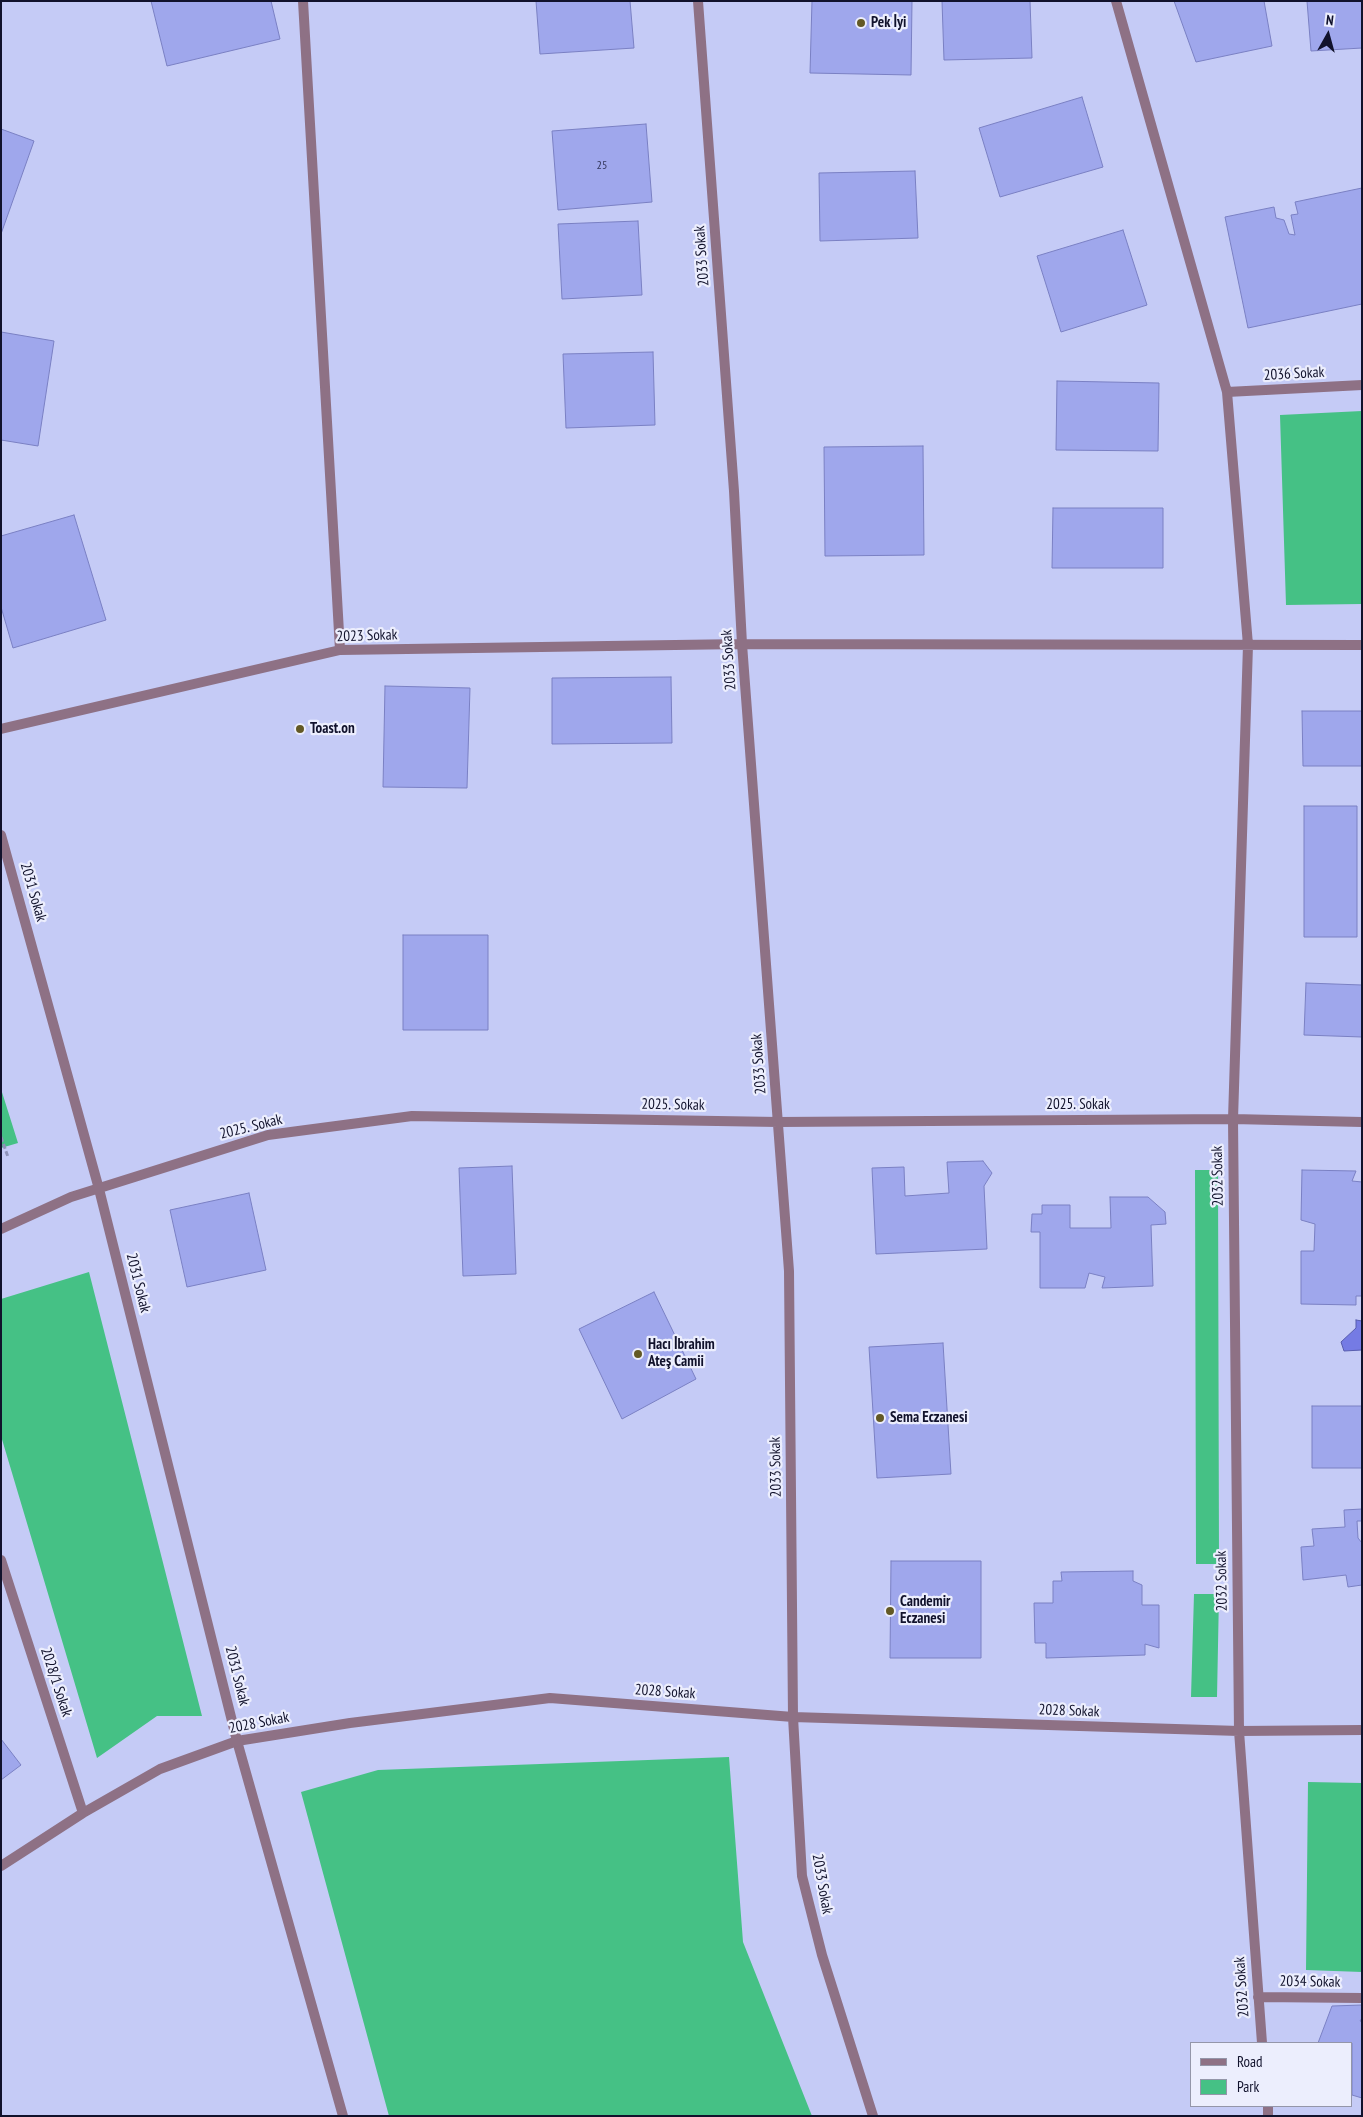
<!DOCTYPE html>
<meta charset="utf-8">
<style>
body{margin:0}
#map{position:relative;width:1363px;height:2117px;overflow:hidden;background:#c5cbf6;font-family:"PT Sans Narrow",sans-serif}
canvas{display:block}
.frame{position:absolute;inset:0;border:2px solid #11122c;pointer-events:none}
.legend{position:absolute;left:1190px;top:2042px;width:162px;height:65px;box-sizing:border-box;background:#eceefd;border:1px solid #9496a9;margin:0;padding:6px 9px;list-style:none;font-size:15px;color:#11122c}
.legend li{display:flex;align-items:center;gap:10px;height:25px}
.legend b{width:25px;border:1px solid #9496a9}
.north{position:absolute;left:1303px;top:10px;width:50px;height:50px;-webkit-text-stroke:4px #eceefd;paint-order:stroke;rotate:7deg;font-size:14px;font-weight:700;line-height:20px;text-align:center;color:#11122c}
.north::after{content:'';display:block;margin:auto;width:18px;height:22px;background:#11122c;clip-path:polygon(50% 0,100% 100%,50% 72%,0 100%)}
</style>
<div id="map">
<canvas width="1363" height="2117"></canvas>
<div class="frame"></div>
<ul class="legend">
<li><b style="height:6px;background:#8e7185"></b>Road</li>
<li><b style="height:14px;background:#45c185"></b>Park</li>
</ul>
<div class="north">N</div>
</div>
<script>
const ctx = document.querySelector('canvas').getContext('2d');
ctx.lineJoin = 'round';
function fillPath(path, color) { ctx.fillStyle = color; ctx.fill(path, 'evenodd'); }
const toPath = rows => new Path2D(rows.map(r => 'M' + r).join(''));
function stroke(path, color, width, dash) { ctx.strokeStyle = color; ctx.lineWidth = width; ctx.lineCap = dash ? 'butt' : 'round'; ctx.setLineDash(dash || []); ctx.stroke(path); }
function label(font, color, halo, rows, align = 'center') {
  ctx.font = font + ' "PT Sans Narrow",sans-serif'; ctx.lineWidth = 4.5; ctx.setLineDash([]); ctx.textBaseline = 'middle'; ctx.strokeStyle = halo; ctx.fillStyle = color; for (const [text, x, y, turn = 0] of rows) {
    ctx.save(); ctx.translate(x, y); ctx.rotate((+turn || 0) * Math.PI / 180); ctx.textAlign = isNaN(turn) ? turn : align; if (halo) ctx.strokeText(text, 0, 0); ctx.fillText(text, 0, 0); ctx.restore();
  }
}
fillPath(toPath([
 [1362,411,1362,604,1286,605,1280,415],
 [1,1089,18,1143,1,1148],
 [1195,1170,1218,1170,1219,1564,1196,1564],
 [89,1272,202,1716,157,1716,97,1758,1,1436,1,1299],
 [1194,1594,1219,1594,1217,1697,1191,1697],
 [729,1757,743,1942,812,2116,389,2116,301,1792,378,1770],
 [1308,1782,1362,1783,1362,1972,1306,1970]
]), '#45c185');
const water = toPath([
 [1356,1320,1362,1321,1362,1350,1344,1351,1341,1342,1356,1328,1356,1320]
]);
fillPath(water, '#757be4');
stroke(water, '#575cad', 1);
const building = toPath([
 [151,1,271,1,280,39,167,66,151,1],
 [536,1,630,1,634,48,540,54,536,1],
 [812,1,912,1,911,75,810,73,812,1],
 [942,1,1030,1,1032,58,944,60,942,1],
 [1174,1,1264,1,1272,46,1196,62,1174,1],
 [1307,1,1362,1,1362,48,1311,51,1307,1],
 [1082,97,1103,167,1000,197,979,128,1082,97],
 [646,124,652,202,558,210,552,131,646,124],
 [1,129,34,141,1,234,1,129],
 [915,171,918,238,820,241,819,173,915,171],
 [1362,188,1362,304,1248,328,1225,217,1274,207,1276,218,1284,220,1289,234,1295,235,1291,215,1298,214,1295,202,1362,188],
 [638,221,642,295,562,299,558,224,638,221],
 [1123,230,1147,305,1061,332,1037,256,1123,230],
 [1,332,54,341,38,446,1,440,1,332],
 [653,352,655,425,566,428,563,354,653,352],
 [1057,381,1159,383,1158,451,1056,450,1057,381],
 [923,446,924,555,825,556,824,447,923,446],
 [1053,508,1163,508,1163,568,1052,568,1053,508],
 [74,515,106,620,13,648,1,607,1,536,74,515],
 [671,677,672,743,552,744,552,678,671,677],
 [385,686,470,688,467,788,383,787,385,686],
 [1302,711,1362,711,1362,766,1303,766,1302,711],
 [1304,806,1357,806,1357,937,1304,937,1304,806],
 [403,935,488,935,488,1030,403,1030,403,935],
 [1306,983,1362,985,1362,1037,1304,1035,1306,983],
 [983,1161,992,1173,984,1186,987,1249,876,1254,872,1168,904,1167,905,1196,949,1193,947,1162,983,1161],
 [512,1166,516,1274,463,1276,459,1168,512,1166],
 [1302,1170,1356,1171,1352,1181,1362,1182,1362,1296,1356,1296,1356,1305,1301,1304,1301,1251,1314,1251,1315,1224,1301,1220,1302,1170],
 [249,1193,266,1270,187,1287,170,1210,249,1193],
 [1110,1197,1148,1197,1165,1212,1166,1224,1151,1225,1153,1286,1102,1288,1105,1277,1089,1273,1085,1288,1040,1288,1040,1232,1031,1232,1032,1214,1042,1214,1042,1205,1070,1205,1070,1228,1111,1228,1110,1197],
 [654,1292,696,1379,622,1419,579,1329,654,1292],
 [943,1343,951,1474,877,1478,869,1347,943,1343],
 [1312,1406,1362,1406,1362,1468,1312,1468,1312,1406],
 [1362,1509,1362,1521,1357,1521,1358,1538,1362,1543,1362,1585,1348,1587,1346,1575,1303,1580,1301,1547,1314,1546,1312,1529,1345,1527,1344,1510,1362,1509],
 [891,1561,981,1561,981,1658,890,1658,891,1561],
 [1133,1571,1133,1581,1142,1585,1142,1605,1159,1605,1159,1648,1145,1644,1145,1655,1046,1658,1046,1643,1035,1643,1034,1603,1053,1603,1053,1581,1062,1581,1061,1572,1133,1571],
 [1,1739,21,1765,1,1780,1,1739],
 [1362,2005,1362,2018,1360,2021,1362,2022,1362,2098,1352,2095,1352,2043,1318,2043,1332,2006,1362,2005]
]);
fillPath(building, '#9fa7ec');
stroke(building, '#7a80c3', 1);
stroke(toPath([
 [1,1137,8,1157]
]), '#8f93b9', 3, [5, 2.5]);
stroke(toPath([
 [237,1741,343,2116]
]), '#8e7185', 10);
stroke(toPath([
 [303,1,340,650],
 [698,1,734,491,742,644,789,1271,793,1717,802,1876,822,1955,873,2116],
 [1116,1,1227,392,1248,645,1233,1119,1239,1731,1262,2043],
 [1227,392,1362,385],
 [1,729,340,650,742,644,1362,645],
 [1,835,99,1189,237,1741],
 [1,1229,71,1197,268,1135,412,1116,778,1122,1233,1119,1362,1122],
 [1,1560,83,1813],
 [1,1866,83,1813,160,1769,237,1741,350,1723,550,1698,793,1717,1239,1731,1362,1730],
 [1258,1997,1362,1998],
 [1268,2106,1268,2116]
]), '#8e7185', 10);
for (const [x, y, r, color] of [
 [861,23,5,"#635925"],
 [300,729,5,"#635925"],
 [638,1354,5,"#635925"],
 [880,1418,5,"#635925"],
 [890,1611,5,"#635925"]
]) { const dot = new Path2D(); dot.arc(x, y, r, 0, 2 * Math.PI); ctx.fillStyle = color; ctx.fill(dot); stroke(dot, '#eceefd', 2); }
label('12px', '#34375c', null, [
 ["25",602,166]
]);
label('bold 15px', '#11122c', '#eceefd', [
 ["Pek İyi",871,23],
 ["Toast.on",310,729],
 ["Hacı İbrahim",648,1345],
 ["Ateş Camii",648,1362],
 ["Sema Eczanesi",890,1418],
 ["Candemir",900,1602],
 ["Eczanesi",900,1619]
], 'left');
label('15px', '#11122c', '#eceefd', [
 ["2033 Sokak",702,256,-94],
 ["2036 Sokak",1294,374,-3],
 ["2023 Sokak",367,636,-2],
 ["2033 Sokak",729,660,-94],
 ["2031 Sokak",33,892,74],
 ["2033 Sokak",759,1064,-94],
 ["2025. Sokak",673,1105,1],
 ["2025. Sokak",1078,1105],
 ["2025. Sokak",251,1127,-14],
 ["2032 Sokak",1218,1176,-91],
 ["2031 Sokak",138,1283,76],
 ["2033 Sokak",776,1467,-91],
 ["2032 Sokak",1222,1581,-91],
 ["2031 Sokak",237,1676,76],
 ["2028/1 Sokak",56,1682,72],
 ["2028 Sokak",665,1692,4],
 ["2028 Sokak",1069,1711,2],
 ["2028 Sokak",259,1723,-11],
 ["2033 Sokak",822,1884,80],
 ["2034 Sokak",1310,1982,1],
 ["2032 Sokak",1242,1987,-94]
]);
</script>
